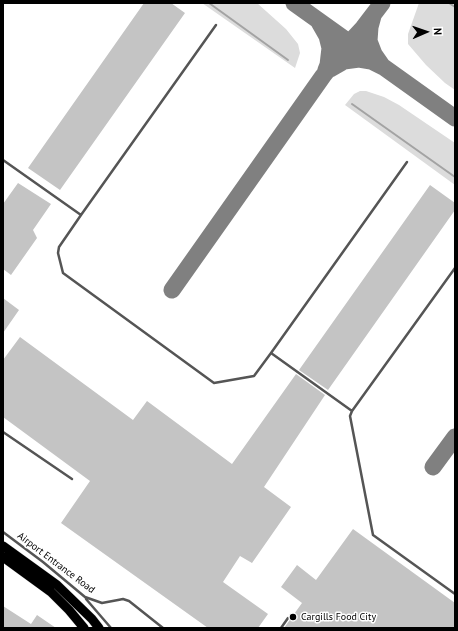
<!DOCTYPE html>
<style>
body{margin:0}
#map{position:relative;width:458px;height:631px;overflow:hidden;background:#fff;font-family:"PT Sans",sans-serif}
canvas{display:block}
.frame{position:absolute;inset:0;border:4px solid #000;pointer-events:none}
.north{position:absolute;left:406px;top:12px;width:40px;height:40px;-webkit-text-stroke:3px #fff;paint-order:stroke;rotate:88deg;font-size:11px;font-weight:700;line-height:16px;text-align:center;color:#000}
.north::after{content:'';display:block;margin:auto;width:14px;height:18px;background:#000;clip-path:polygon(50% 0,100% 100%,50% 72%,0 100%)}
</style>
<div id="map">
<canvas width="458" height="631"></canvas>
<div class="frame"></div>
<div class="north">N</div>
</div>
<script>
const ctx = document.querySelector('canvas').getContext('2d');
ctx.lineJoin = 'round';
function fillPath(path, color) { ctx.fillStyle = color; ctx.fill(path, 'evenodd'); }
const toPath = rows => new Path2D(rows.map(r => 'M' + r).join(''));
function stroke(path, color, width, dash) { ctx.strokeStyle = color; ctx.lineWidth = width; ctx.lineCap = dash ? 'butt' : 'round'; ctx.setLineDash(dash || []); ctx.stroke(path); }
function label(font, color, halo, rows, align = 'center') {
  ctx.font = font + ' "PT Sans",sans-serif'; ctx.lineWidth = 3; ctx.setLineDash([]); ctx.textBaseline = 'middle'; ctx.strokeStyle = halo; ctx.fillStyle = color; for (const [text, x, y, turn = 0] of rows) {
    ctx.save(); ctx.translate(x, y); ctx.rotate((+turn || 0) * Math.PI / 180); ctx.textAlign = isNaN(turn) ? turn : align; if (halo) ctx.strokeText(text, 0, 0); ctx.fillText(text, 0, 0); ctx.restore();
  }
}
fillPath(toPath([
 [202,3,257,3,286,29,298,44,300,53,295,68],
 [419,3,455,3,455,90,445,83,426,65,408,44,408,34],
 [360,91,366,91,384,97,399,105,455,143,455,185,345,105,354,94]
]), '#dcdcdc');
stroke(toPath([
 [209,3,288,60],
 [449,3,455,7],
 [352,104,455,177]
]), '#a3a3a3', 2);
stroke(toPath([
 [294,3,455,118],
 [319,22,327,36,330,48,328,65,326,70],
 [330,69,344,61,359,59,371,61,383,67,374,54,369,41,370,27,373,16],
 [172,290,323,76,349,43,363,28,382,3],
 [433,467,455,437]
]), '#808080', 17);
fillPath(toPath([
 [144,3,171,3,185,13,60,190,28,168],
 [18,183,51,204,33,230,37,238,11,275,3,269,3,204],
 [430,185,455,203,455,210,328,390,299,370],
 [3,298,19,310,3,333],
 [20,337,133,420,147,401,232,464,296,374,325,395,264,487,291,507,252,563,240,556,223,582,268,614,258,628,208,628,61,523,90,481,3,417,3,360],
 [353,529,455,603,455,628,284,628,302,603,281,587,297,565,316,580],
 [3,606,31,624,37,615,56,628,3,628]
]), '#c4c4c4');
const primary = toPath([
 [3,546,57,585,92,619,99,628],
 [3,557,51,592,69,610,84,628]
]);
stroke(primary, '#dbdbdb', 10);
stroke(toPath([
 [3,160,81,215,59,247,58,253,63,273,214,383,254,376,271,353,352,411,350,416,373,535,455,594],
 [81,215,216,25],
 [271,353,407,162],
 [352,411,455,268],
 [3,432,72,479],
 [3,532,43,562,85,597,102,603,118,600,123,599,129,601,163,628],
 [86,599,111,628],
 [281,628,288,618]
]), '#555', 2.5);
stroke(primary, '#000', 9);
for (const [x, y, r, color] of [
 [293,617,4,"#000"]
]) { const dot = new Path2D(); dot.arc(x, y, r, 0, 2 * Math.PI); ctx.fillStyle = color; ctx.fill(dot); stroke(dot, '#fff', 1.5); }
label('10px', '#000', '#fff', [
 ["Airport Entrance Road",56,563,37]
]);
label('10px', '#000', '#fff', [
 ["Cargills Food City",301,617]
], 'left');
</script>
